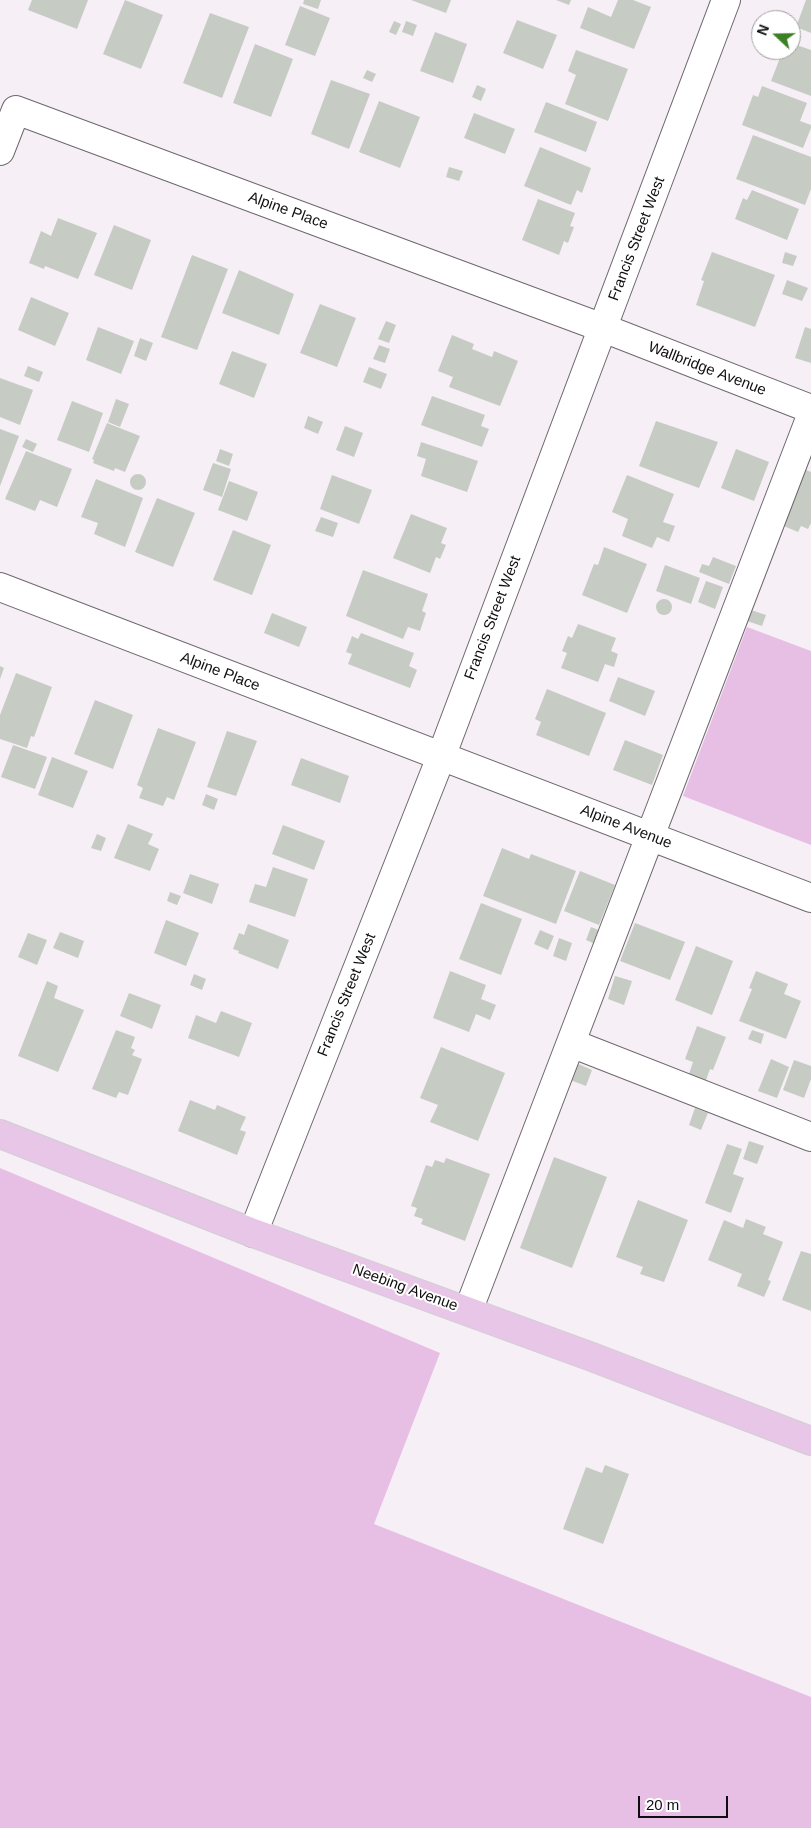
<!DOCTYPE html>
<style>
body{margin:0}
#map{position:relative;width:811px;height:1828px;overflow:hidden;background:#f6eff6;font-family:Arial,sans-serif}
canvas{display:block}
.north{position:absolute;left:751px;top:10px;width:50px;height:50px;box-sizing:border-box;background:#fff;border:1px solid #9f9f9f;border-radius:50%;rotate:291deg;font-size:14px;font-weight:700;line-height:20px;text-align:center;color:#100e10}
.north::after{content:'';display:block;margin:auto;width:18px;height:22px;background:#3b8024;clip-path:polygon(50% 0,100% 100%,50% 72%,0 100%)}
.scale{position:absolute;left:638px;top:1796px;width:90px;height:22px;box-sizing:border-box;border:2px solid #100e10;border-top:0;padding-left:6px;font-size:15px;line-height:18px;white-space:nowrap;color:#100e10;-webkit-text-stroke:4px #fff;paint-order:stroke}
</style>
<div id="map">
<canvas width="811" height="1828"></canvas>
<div class="north">N</div>
<div class="scale">20 m</div>
</div>
<script>
const ctx = document.querySelector('canvas').getContext('2d');
ctx.lineJoin = 'round';
function fillPath(path, color) { ctx.fillStyle = color; ctx.fill(path, 'evenodd'); }
const toPath = rows => new Path2D(rows.map(r => 'M' + r).join(''));
function stroke(path, color, width, dash) { ctx.strokeStyle = color; ctx.lineWidth = width; ctx.lineCap = dash ? 'butt' : 'round'; ctx.setLineDash(dash || []); ctx.stroke(path); }
function label(font, color, halo, rows, align = 'center') {
  ctx.font = font + ' Arial,sans-serif'; ctx.lineWidth = 4; ctx.setLineDash([]); ctx.textBaseline = 'middle'; ctx.strokeStyle = halo; ctx.fillStyle = color; for (const [text, x, y, turn = 0] of rows) {
    ctx.save(); ctx.translate(x, y); ctx.rotate((+turn || 0) * Math.PI / 180); ctx.textAlign = isNaN(turn) ? turn : align; if (halo) ctx.strokeText(text, 0, 0); ctx.fillText(text, 0, 0); ctx.restore();
  }
}
fillPath(toPath([
 [747,627,811,651,811,845,683,796],
 [0,1168,440,1353,374,1524,811,1697,811,1828,0,1828]
]), '#e7bfe5');
fillPath(toPath([
 [32,0,88,0,77,29,28,10],
 [125,0,163,15,141,69,103,54],
 [304,0,321,0,318,9,303,4],
 [411,0,451,0,446,13],
 [556,0,571,0,569,5],
 [618,0,633,0,651,7,634,49,580,28,588,7,611,17],
 [806,0,811,0,811,33,796,27],
 [300,6,330,18,315,56,285,45],
 [210,13,249,27,222,98,183,83],
 [517,20,557,35,543,69,503,53],
 [394,21,401,24,396,35,389,32],
 [406,21,417,25,413,36,402,32],
 [435,32,467,44,453,83,420,71],
 [791,43,811,50,811,96,771,81,783,50,791,50],
 [255,44,293,59,271,117,233,103],
 [576,50,628,69,608,121,565,104,576,75,568,71],
 [367,70,376,74,372,82,363,78],
 [331,80,370,94,349,149,311,134],
 [477,85,486,89,481,101,472,97],
 [762,86,807,103,800,121,811,125,811,128,803,148,742,125,753,95,758,97],
 [379,101,420,117,400,168,359,152],
 [546,102,597,122,586,152,534,132],
 [474,113,515,129,505,154,464,138],
 [753,135,811,157,811,189,805,205,736,179],
 [540,147,591,168,582,193,577,190,571,205,524,186],
 [449,167,463,171,459,181,446,177],
 [752,190,799,209,787,240,735,219,743,198,747,200],
 [538,199,575,213,570,226,574,227,568,243,564,241,559,255,522,240],
 [58,218,97,233,78,279,45,266,44,269,29,263,41,231,51,236],
 [114,225,151,240,132,290,94,275],
 [712,252,775,275,755,327,696,305,704,281,701,280],
 [785,252,797,256,793,266,782,263],
 [192,255,228,269,197,350,161,337],
 [239,270,294,294,279,335,222,313],
 [787,280,808,288,802,301,782,294],
 [31,297,69,313,55,346,18,330],
 [320,304,356,318,337,367,300,353],
 [386,321,396,325,389,343,378,339],
 [98,327,134,341,121,374,86,360],
 [805,327,811,329,811,363,795,358],
 [452,335,474,344,472,349,492,357,494,351,518,361,500,406,449,387,453,377,438,371],
 [140,338,153,343,146,361,134,356],
 [379,345,390,349,385,363,373,359],
 [232,351,267,364,254,398,219,384],
 [28,366,43,372,39,382,24,376],
 [369,367,387,374,381,389,363,382],
 [0,378,33,390,20,425,0,417],
 [432,396,485,415,481,426,489,429,482,447,421,425],
 [116,399,129,404,120,427,108,422],
 [72,401,103,413,89,452,57,440],
 [308,416,323,422,318,434,304,428],
 [656,421,718,442,699,488,639,466],
 [107,423,140,436,125,472,115,468,114,471,93,463,94,460,92,459],
 [345,426,363,433,354,457,336,450],
 [0,429,19,436,0,486],
 [26,439,37,444,33,452,22,447],
 [421,442,478,461,467,492,421,476,426,459,417,456],
 [220,449,233,454,229,466,216,461],
 [736,449,769,462,754,501,721,488],
 [26,451,72,469,57,507,40,500,35,511,5,499],
 [213,463,231,469,222,497,203,490],
 [801,468,811,472,811,523,808,529,801,526,798,532,779,524],
 '130 482a8 8 0 1 1 16 0a8 8 0 1 1-16 0Z',
 [332,475,372,490,359,524,320,509],
 [627,475,674,494,663,522,675,526,669,542,657,537,652,548,622,536,628,519,612,512],
 [96,479,143,498,125,547,94,534,98,523,81,517],
 [229,481,258,492,247,521,218,510],
 [157,498,195,513,173,567,135,552],
 [411,514,447,528,441,543,446,545,440,559,436,557,430,573,393,558],
 [321,517,338,523,333,537,315,531],
 [233,530,271,545,252,595,213,580],
 [604,547,647,564,627,613,582,595,594,564,598,565],
 [713,557,736,566,729,584,699,572,702,564,709,566],
 [665,565,700,578,691,604,656,591],
 [363,570,428,594,422,611,426,613,420,631,408,627,403,639,346,616],
 [706,581,723,587,715,609,698,602],
 '656 607a8 8 0 1 1 16 0a8 8 0 1 1-16 0Z',
 [751,610,766,615,762,626,747,621],
 [272,613,307,627,299,647,264,633],
 [578,624,616,638,611,651,618,654,614,667,605,664,598,682,561,668,567,653,562,651,568,636,572,638],
 [361,633,414,653,409,666,417,670,410,688,348,664,352,654,346,652,352,636,358,639],
 [0,666,4,668,0,679],
 [16,673,52,687,34,737,31,736,27,748,0,739,0,715],
 [618,677,655,691,645,716,609,701],
 [547,689,606,713,589,756,536,735,541,722,535,719],
 [95,700,133,715,113,769,74,754],
 [158,728,196,742,174,800,167,797,163,806,139,798,143,788,137,785],
 [227,731,257,741,236,796,207,787],
 [625,740,663,755,652,785,613,770],
 [13,745,47,757,35,789,1,777],
 [52,757,88,771,73,808,38,795],
 [301,758,349,776,340,803,291,785],
 [206,794,218,799,214,810,202,805],
 [128,824,153,834,148,844,159,849,150,871,114,858],
 [283,825,325,841,314,870,272,854],
 [97,834,106,838,101,851,91,848],
 [502,848,529,859,531,854,576,871,556,924,483,896],
 [273,867,308,879,295,917,249,902,255,884,266,887],
 [580,871,615,885,599,925,564,911],
 [190,874,219,884,212,904,183,893],
 [170,892,181,896,177,905,167,901],
 [481,903,522,919,501,975,459,959],
 [166,920,199,933,186,966,154,953],
 [635,923,685,942,670,980,620,961],
 [248,924,289,940,278,969,238,953,239,951,233,949,239,933,244,935],
 [591,927,601,931,595,944,586,940],
 [540,930,554,936,548,950,534,944],
 [60,932,84,941,78,958,53,948],
 [28,933,47,940,37,965,18,957],
 [559,938,572,943,566,961,553,956],
 [696,946,733,961,712,1015,675,1000],
 [450,971,486,985,481,999,496,1005,490,1020,476,1014,469,1032,433,1018],
 [756,971,788,984,784,994,801,1001,786,1039,739,1021,752,989,749,988],
 [194,974,206,979,202,990,190,985],
 [615,976,632,981,624,1005,608,999],
 [47,981,58,986,54,998,84,1010,58,1072,18,1056],
 [129,993,161,1005,152,1029,120,1016],
 [221,1011,252,1023,239,1057,188,1038,196,1015,216,1023],
 [697,1026,726,1037,713,1070,710,1069,705,1083,688,1077,693,1062,685,1059],
 [116,1030,135,1037,131,1048,135,1050,132,1055,142,1059,128,1095,119,1092,116,1098,92,1089],
 [752,1030,764,1034,761,1044,748,1039],
 [441,1047,505,1073,478,1141,430,1122,438,1105,420,1098],
 [771,1059,789,1067,777,1098,758,1091],
 [794,1060,811,1066,811,1079,804,1098,783,1090],
 [576,1063,592,1070,586,1086,570,1080],
 [190,1100,215,1110,217,1105,246,1117,240,1130,246,1132,237,1155,178,1131],
 [695,1108,708,1113,701,1130,689,1125],
 [749,1141,764,1146,757,1164,743,1159],
 [727,1144,742,1149,733,1174,744,1178,731,1213,705,1203],
 [554,1157,607,1177,572,1268,520,1248],
 [446,1158,490,1174,465,1241,421,1224,423,1219,414,1216,417,1208,411,1206,426,1165,432,1167,435,1160,444,1163],
 [638,1200,688,1220,664,1282,640,1274,643,1267,616,1257],
 [746,1219,766,1227,763,1234,783,1242,768,1280,771,1281,764,1297,737,1286,742,1274,708,1260,724,1220,743,1228],
 [801,1251,811,1254,811,1311,782,1300],
 [605,1465,629,1474,603,1544,563,1529,586,1467,602,1473]
]), '#c6ccc4');
const minor = toPath([
 [0,151,16,110,603,328,811,409],
 [0,587,811,898],
 [571,1043,811,1137],
 [253,1233,441,757,726,0],
 [468,1311,811,416]
]);
const major = toPath([
 [0,1134,253,1233,592,1357,811,1441]
]);
stroke(minor, '#6e686e', 30);
stroke(major, '#cfcfcf', 30);
stroke(minor, '#fff', 28);
stroke(major, '#e8c6e7', 28);
label('15px', '#100e10', '#fff', [
 ["Alpine Place",288,211,20],
 ["Francis Street West",637,239,-69],
 ["Wallbridge Avenue",707,369,21],
 ["Francis Street West",493,618,-69],
 ["Alpine Place",220,672,21],
 ["Alpine Avenue",626,827,21],
 ["Francis Street West",347,995,-68],
 ["Neebing Avenue",405,1288,20]
]);
</script>
